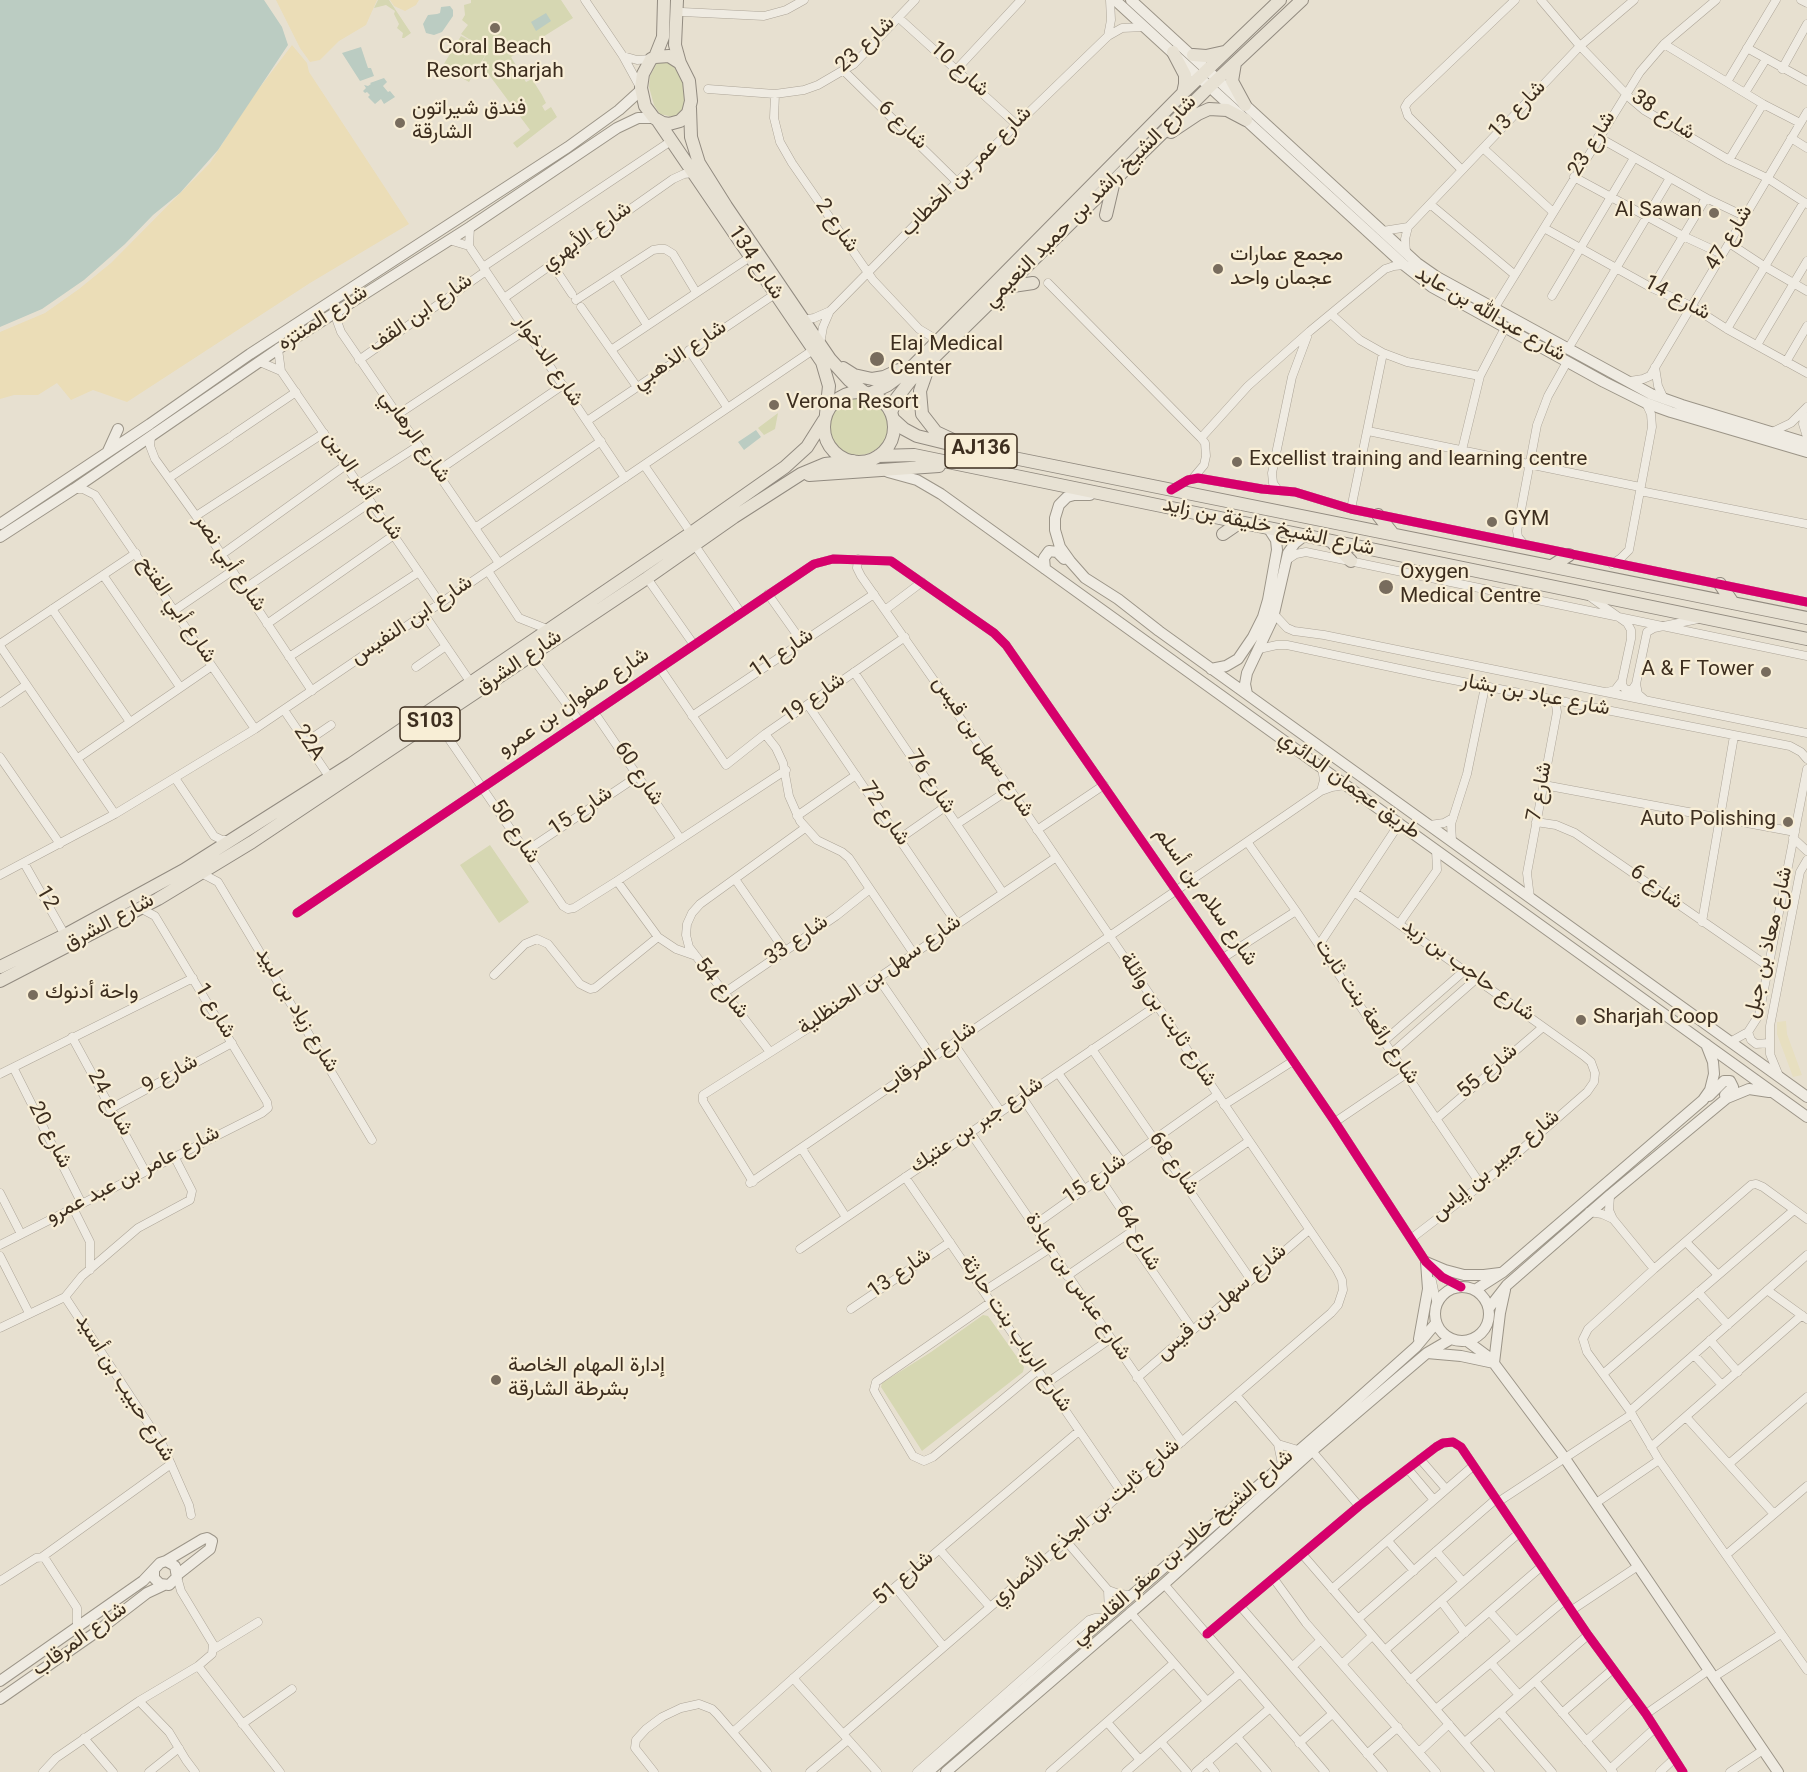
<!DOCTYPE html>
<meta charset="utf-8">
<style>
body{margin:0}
canvas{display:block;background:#e7e0d0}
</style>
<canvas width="1807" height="1772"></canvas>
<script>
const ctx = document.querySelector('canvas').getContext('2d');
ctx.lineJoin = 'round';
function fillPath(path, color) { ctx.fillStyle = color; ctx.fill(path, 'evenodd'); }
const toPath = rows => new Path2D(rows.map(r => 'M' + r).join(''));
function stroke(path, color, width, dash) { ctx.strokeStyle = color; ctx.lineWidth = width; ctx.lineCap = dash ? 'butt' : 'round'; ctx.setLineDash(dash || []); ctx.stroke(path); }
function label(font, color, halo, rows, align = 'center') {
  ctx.font = font + ' Georgia,Vazirmatn,serif'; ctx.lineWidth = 4.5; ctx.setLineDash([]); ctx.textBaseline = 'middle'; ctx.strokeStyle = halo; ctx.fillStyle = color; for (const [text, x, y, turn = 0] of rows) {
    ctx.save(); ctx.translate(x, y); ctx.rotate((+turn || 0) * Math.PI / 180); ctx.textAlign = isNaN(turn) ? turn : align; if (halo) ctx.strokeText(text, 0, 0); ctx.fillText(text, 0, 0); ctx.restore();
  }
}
fillPath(toPath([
 [1786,1021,1787,1034,1802,1075,1793,1077,1777,1034,1777,1022]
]), '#e7dfc0');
fillPath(toPath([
 [378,0,389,0,411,33,404,38,402,38,403,33,397,28,399,24,394,14,395,11,386,5,374,8],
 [471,0,561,0,573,18,511,57,526,82,532,79,542,95,546,103,542,106,545,111,551,107,557,117,517,148,513,143,530,130,481,64,488,51,469,82,442,67,461,36,475,43,461,34,468,25,462,20,465,15,464,5,471,3],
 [672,60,688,88,683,112,673,117,660,114,654,105,649,87,650,76,658,61],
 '827 424a31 31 0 1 1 62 0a31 31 0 1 1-62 0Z',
 [778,413,775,429,764,435,758,428],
 [490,845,529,902,499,923,460,865],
 [983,1315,988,1316,1024,1367,1023,1372,922,1451,881,1387,882,1383,931,1352]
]), '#d6d7b2');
fillPath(toPath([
 [276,0,377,0,366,25,339,41,320,60,310,62,300,48],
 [390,0,419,0,416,5,405,11,394,6],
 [292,45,307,63,309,72,409,224,310,283,127,402,93,390,71,400,57,383,38,395,14,395,0,399,0,332,45,313,79,289,111,263,210,163,251,99]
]), '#ebddb7');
fillPath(toPath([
 [0,0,264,0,282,27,288,45,218,150,180,193,153,215,125,244,84,280,42,309,0,327],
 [450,6,453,10,453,16,442,32,434,35,426,33,423,24,428,15,437,14,440,13,441,7],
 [546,13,551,21,536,31,531,22],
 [361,47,368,68,371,68,374,76,360,81,342,53],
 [384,78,387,82,383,86,388,92,390,91,395,97,384,104,381,99,375,104,368,97,370,95,367,92,365,93,363,91,366,88,364,85,368,86,371,84,370,83],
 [756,430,761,437,744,450,738,442]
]), '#bbccc2');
const street = toPath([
 [585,0,623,56,640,87],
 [1541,0,1580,46,1631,99,1644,110,1729,160,1767,178,1807,204],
 [1801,0,1807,3],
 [682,12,764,16,786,10,804,0],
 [899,18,1017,125],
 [1108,36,1111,20,1110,0],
 [1664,44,1763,104,1800,123],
 [1747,48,1807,81],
 [623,56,637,60,651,59],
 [1782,69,1807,24],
 [956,70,1021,0],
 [844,71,957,182],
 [1727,82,1776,0],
 [708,89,775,94,804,90,818,85,854,64,915,0],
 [1745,93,1766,59],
 [775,94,774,118,780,142,792,163,873,280,919,329,934,338],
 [1598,137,1706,198,1744,216],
 [1791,138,1807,148],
 [1483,148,1553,212],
 [1729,160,1763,104],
 [1462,170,1408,116,1405,107,1408,102,1515,0],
 [1574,177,1683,236,1722,254],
 [1430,204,1515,275],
 [1544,228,1652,288,1691,306,1727,329,1807,373],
 [1383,231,1408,227],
 [449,240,469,246,625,478],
 [1729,243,1764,266,1807,291],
 [469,246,470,227],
 [1406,252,1405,239,1408,227,1580,46,1634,0],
 [552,264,572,294],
 [483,267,671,141],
 [615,275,647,325],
 [1048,283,1201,438,1205,443,1206,456,1204,465,1193,478],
 [1652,288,1706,198],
 [1552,296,1634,158],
 [504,298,673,179,684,174,693,173],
 [576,300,653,250,659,249,665,249,673,254,696,292],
 [581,307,637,387],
 [339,309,337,321,341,332,499,563],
 [1494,309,1640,72,1664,44,1716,0],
 [1331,314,1360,340,1383,353,1407,362,1480,376],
 [803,320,814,318,830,311,957,182,1108,36,1122,28,1144,27],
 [1727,329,1804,202],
 [820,344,823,327,829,313],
 [1757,345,1807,261],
 [278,349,281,371,440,603],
 [1568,349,1670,178],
 [611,350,750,257],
 [689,350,727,407],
 [359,360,486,271],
 [260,362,281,371],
 [1786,362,1807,326],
 [1655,367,1658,386,1664,399],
 [1630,381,1643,379,1650,376,1807,112],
 [1805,411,1803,424,1807,437],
 [397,415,526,330],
 [587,421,775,294],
 [1368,431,1640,487],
 [1772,432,1791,423,1807,407],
 [234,434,296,392],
 [151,436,150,446,155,459,196,516,312,691],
 [1201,438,1248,386,1310,331,1385,269,1394,266,1404,265],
 [1462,450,1480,376,1505,328],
 [644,465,691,533],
 [436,472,563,385],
 [169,478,230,437],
 [359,484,418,446],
 [75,489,83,489,95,495,255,729],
 [1171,490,1188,480,1198,478,1262,489,1295,492,1351,509,1807,602],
 [1278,490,1273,483,1272,473,1292,377,1307,337],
 [1640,491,1807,524],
 [1351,509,1383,353],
 [196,516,324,433],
 [475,528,601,441],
 [694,544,741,613],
 [1524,544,1518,537,1517,531,1537,425,1548,396,1567,362],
 [221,555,346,465],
 [1287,560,1296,554,1306,552,1807,656],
 [1612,564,1621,558,1629,550,1652,427,1651,414,1646,403],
 [488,571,519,618,547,629],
 [103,575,180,687],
 [647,578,694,645],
 [244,589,371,502],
 [768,594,802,642],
 [1589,596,1627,623,1631,630,1631,639,1622,681,1615,690,1607,692],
 [52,609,130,722],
 [175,610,232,571],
 [885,610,922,582],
 [424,614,471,683],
 [1274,614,1287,628,1294,631,1324,635,1807,733],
 [267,624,394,535],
 [0,644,136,553],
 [0,646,115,814],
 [1259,649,1277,645,1287,645,1433,676,1790,746,1801,752,1807,759],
 [531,656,580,722],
 [289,657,419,572],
 [416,667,446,646],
 [660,668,726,765,765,734,905,637],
 [854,672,1003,893],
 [1622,681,1622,685,1626,690,1632,690,1636,684],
 [1645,700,1638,694,1636,684,1647,632,1654,628,1698,619],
 [0,703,26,685],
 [808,705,957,924],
 [284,710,330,778],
 [594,712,680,838],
 [692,716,874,594],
 [436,720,563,906,568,909,574,908,617,881,786,770],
 [765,734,776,748,783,763,789,796,800,821,817,840,842,852,849,858,914,954],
 [306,742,331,725],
 [0,757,60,844],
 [78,758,212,666],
 [175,778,214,836,222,840,229,840],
 [1544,785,1795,832],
 [1321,791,1324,780,1322,768],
 [797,816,856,775],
 [1536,822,1556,825,1575,833,1769,967],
 [957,824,1010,789],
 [1430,825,1444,823,1453,818],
 [1037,830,1104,785],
 [1793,838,1807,851],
 [899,839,945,807],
 [1452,841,1451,824,1467,774,1485,687],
 [1248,843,1296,911,1481,1185],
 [526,851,638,776],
 [24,863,65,935],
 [201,873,218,882,372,1140],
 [0,875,115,814,255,729,813,350],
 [735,879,785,951],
 [617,881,658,937,676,949,696,956],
 [1354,892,1584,1056,1591,1062,1595,1073,1594,1082,1587,1092,1481,1185,1412,1238],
 [1530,898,1527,873,1557,712,1556,705,1552,700],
 [297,913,814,564,833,559,891,561,994,633,1006,645,1223,958,1335,1122,1426,1262,1442,1277,1461,1287],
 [1702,922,1734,736],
 [1399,924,1437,870,1436,850],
 [1319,945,1399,824],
 [1223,958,1296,911],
 [494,975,525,944,537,939,548,944,580,984,590,989,595,988,658,937],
 [878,978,933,1058],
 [724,993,836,916,870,889],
 [1748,1032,1751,1040,1756,1044,1769,1043],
 [72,1037,145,1171],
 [1384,1041,1464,971],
 [1730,1042,1748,1032,1759,1015,1807,769],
 [954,1044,1001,1112],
 [1092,1049,1251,1280],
 [770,1052,689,947,686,935,687,924,692,913,700,904,805,828],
 [1392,1053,1476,979],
 [14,1069,82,1204],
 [1058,1073,1122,1162],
 [0,1074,193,978],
 [1779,1076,1770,1054,1770,1026,1800,872,1807,860],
 [1022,1097,1084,1189],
 [1224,1105,1293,1061],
 [110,1109,232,1043],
 [1436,1119,1543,1027],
 [1335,1122,1406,1074],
 [970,1132,1182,1442],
 [802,1149,846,1217],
 [905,1177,1122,1493],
 [1100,1178,1131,1224,1132,1240,1135,1246,1193,1330],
 [753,1182,703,1101,703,1095,826,1017,878,978,1055,858],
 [750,1183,1321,791,1332,787,1345,785],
 [1186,1185,1249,1141],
 [0,1193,21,1234],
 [1610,1196,1609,1210,1613,1219,1654,1269],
 [73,1208,90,1242,90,1270],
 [1589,1212,1602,1214,1613,1219],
 [1807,1219,1763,1187,1756,1184,1751,1185,1654,1269,1588,1329,1583,1339,1587,1352,1630,1411,1659,1460,1807,1670],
 [1033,1226,1217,1095],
 [1686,1242,1718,1275],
 [0,1245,262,1113,268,1108,267,1102,155,916,140,908],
 [800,1249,1156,1006],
 [0,1256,29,1313],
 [1067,1276,1131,1232],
 [1432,1281,1437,1305],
 [1767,1290,1807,1319],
 [984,1291,1049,1249],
 [1698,1292,1728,1325],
 [65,1297,163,1446,189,1505,191,1515],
 [991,1302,876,1382,874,1390,876,1394,913,1456,924,1461,933,1457,1038,1370],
 [851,1309,950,1242],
 [0,1328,65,1297,82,1276,138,1228,190,1200,192,1191,174,1156],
 [1710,1340,1738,1372],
 [1694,1355,1722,1385],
 [1603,1374,1794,1210],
 [1137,1378,1309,1230],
 [1047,1383,1110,1339],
 [1236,1395,1278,1444,1282,1464],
 [1630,1411,1807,1255],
 [1686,1417,1774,1514],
 [1278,1444,1298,1450],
 [1651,1447,1802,1315],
 [1312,1451,1359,1506],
 [1420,1459,1446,1489],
 [1730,1463,1807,1397],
 [1408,1469,1434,1500],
 [1498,1502,1632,1414],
 [1596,1503,1659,1460],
 [1388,1541,1414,1571],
 [1067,1542,1108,1590,1119,1594,1132,1595],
 [940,1550,990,1607],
 [1436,1551,1463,1582],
 [1303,1555,1490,1772],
 [1726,1555,1807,1486],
 [42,1557,171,1464],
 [1274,1579,1306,1623,1436,1772],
 [0,1581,36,1558,44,1557,77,1608,77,1629],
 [1164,1584,1325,1772],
 [895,1587,944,1647],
 [1332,1589,1473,1466],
 [1108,1590,1109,1614],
 [1441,1601,1465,1633],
 [1241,1607,1383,1772],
 [1572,1610,1638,1566],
 [1130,1612,1207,1701],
 [1490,1612,1516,1641],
 [1358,1619,1496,1499],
 [1207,1634,1359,1506,1436,1447,1443,1443,1453,1442,1461,1447,1588,1635,1646,1714,1683,1772],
 [214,1649,258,1622],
 [1385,1650,1519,1533],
 [1491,1663,1519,1695],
 [1342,1664,1372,1636],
 [198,1666,280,1772],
 [1293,1666,1321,1640],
 [1714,1677,1781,1634],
 [793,1678,877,1772],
 [1410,1680,1542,1566],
 [1535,1681,1613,1772],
 [139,1701,169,1732,186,1760,195,1772],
 [1436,1709,1565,1600],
 [1500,1712,1552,1772],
 [1562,1713,1613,1669],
 [1646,1714,1709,1670],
 [1107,1722,1140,1760],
 [242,1724,292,1689],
 [733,1732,895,1587,1079,1431],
 [843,1734,1331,1313,1338,1305,1343,1290,1342,1280,1337,1270,1003,779,861,576,857,568,858,559],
 [1237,1737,1267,1772],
 [84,1738,113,1772],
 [1586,1741,1634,1698],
 [1161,1742,1187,1772],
 [1465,1742,1588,1635],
 [1299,1743,1332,1714],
 [1419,1752,1449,1724],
 [1367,1754,1398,1727],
 [1207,1762,1215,1772],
 [1610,1769,1654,1729],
 [43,1772,56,1758,139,1701,198,1666,212,1654,213,1644,181,1591,177,1577],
 [149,1772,179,1748],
 [654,1772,635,1748,636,1740,646,1729,662,1717,681,1708,699,1704,712,1709,717,1714,767,1772],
 [810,1772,848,1740],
 [917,1772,1089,1620,1095,1618,1105,1618],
 [1050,1772,1174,1663],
 [1126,1772,1240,1673],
 [1196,1772,1269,1709],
 [1660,1772,1674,1759],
 [1730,1772,1763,1750]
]);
const secondary = toPath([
 [1115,0,1404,265,1432,287,1604,382,1646,403,1671,412,1807,452],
 [1131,0,1417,263,1437,277,1651,394,1682,405,1807,443],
 [108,451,118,429],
 [888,472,917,480,941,494,1807,1117],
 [1090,495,1074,495,1067,497,1059,505,1055,518,1055,530,1060,547,1070,561,1085,578,1118,599,1159,631,1807,1097],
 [0,524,150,424,250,354,568,147,619,110,641,90],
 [0,537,74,489,278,349,470,227,617,128,638,118,654,118],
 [1045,569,1044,558,1049,551,1057,552,1064,559],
 [1211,669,1226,666,1238,659,1253,637,1263,617,1268,600,1277,550,1276,540,1269,529],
 [1247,694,1245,684,1247,673,1273,618,1288,553,1295,543,1304,536],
 [1709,1096,1724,1081,1730,1081,1733,1087,1725,1095],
 [1426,1262,1445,1270,1464,1275,1484,1275,1500,1273],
 '1435 1314a27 27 0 1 1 54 0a27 27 0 1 1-54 0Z',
 [1475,1290,1503,1272,1703,1100,1710,1090,1714,1074,1713,1062,1706,1044],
 [1489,1308,1507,1285,1610,1195,1727,1098,1749,1089,1769,1092],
 [1419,1339,1428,1289,1426,1262],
 [1467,1341,1490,1358,1564,1457,1778,1772],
 [1427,1353,1461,1356,1494,1363],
 [1494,1363,1500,1313,1505,1290],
 [166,1561,203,1539,207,1538,212,1541,210,1549,177,1575],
 [0,1681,143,1581,160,1563,166,1561,175,1566,177,1577,169,1585,160,1584,154,1578,154,1570],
 [0,1699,95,1633,147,1593,164,1585],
 [928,1772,1333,1421,1416,1347,1436,1323],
 [946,1772,1164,1584,1312,1451,1427,1353,1451,1339]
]);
const primary = toPath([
 [677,0,675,45,680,63,689,81,691,101,688,113,680,121,669,124,663,123,654,118,645,106,641,88,643,74,651,59,655,57,669,56,680,63],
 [1173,52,1185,75,1185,84,1183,93],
 [1193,55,1206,56,1224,52],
 [655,57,663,37,664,0],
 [1235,63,1232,81,1245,105],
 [690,108,691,137,699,163,726,206,830,359,849,380,864,392],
 [658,121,822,362,829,386,826,414],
 [1171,132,1198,114,1209,109,1227,110,1246,120],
 [1106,215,1114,181],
 [1006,287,1033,283],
 [843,368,854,375,872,379,884,377,899,370],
 [928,368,920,391,922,414,936,432,951,439],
 '824 427a35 35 0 1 1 70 0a35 35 0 1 1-70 0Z',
 [869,394,888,385,912,367,1183,93,1280,0],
 [891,413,896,399,910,381,1204,92,1302,0],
 [893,419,904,429,917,436,974,450,1807,618],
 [878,456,914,455,1807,639],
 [809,475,939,466],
 [1378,515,1393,534],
 [1223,534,1239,523],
 [1332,542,1351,561],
 [1552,566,1569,555],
 [1720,584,1733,603],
 [0,967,65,935,184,870,351,764,691,533,785,467,807,447,824,420],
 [0,981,158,899,252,842,647,578,734,517,801,474,825,464,853,461]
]);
stroke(street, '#ada598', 9);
stroke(secondary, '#9c9588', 12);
stroke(primary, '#928b80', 14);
stroke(street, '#efebe2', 8);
stroke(secondary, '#efebe2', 10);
stroke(primary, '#e7e1d3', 12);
stroke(toPath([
 [1171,490,1188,480,1198,478,1262,489,1295,492,1351,509,1807,602],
 [297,913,814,564,833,559,891,561,994,633,1006,645,1223,958,1335,1122,1426,1262,1442,1277,1461,1287],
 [1207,1634,1359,1506,1436,1447,1443,1443,1453,1442,1461,1447,1588,1635,1646,1714,1683,1772]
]), '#d6006c', 9);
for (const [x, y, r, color] of [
 [495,28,6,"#786c5d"],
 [400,123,6,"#786c5d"],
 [1714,213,6,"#786c5d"],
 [1218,269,6,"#786c5d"],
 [877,359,8,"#786c5d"],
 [774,405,6,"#786c5d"],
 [1237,462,6,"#786c5d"],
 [1492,522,6,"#786c5d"],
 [1386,587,8,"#786c5d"],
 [1766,672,6,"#786c5d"],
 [1788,822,6,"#786c5d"],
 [33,995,6,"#786c5d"],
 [1581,1020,6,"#786c5d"],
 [496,1380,6,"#786c5d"]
]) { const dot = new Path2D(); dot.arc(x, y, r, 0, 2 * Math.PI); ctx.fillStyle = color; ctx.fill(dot); stroke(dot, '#f8eed6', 2); }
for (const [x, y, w] of [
 [981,451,72],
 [430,724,60]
]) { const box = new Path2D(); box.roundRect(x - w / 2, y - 17, w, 34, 4.5); ctx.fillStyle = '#f8eed6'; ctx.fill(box); stroke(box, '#3d2e1f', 1.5); }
label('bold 20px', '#3d2e1f', null, [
 ["AJ136",981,451],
 ["S103",430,724]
]);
label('21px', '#3d2e1f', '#f8eed6', [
 ["شارع 23",867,46,-43],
 ["شارع 10",958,71,42],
 ["شارع 13",1519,111,-46],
 ["شارع 38",1662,117,34],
 ["شارع 6",901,127,44],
 ["شارع 23",1594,145,-59],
 ["شارع عمر بن الخطاب",968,173,-45],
 ["شارع الشيخ راشد بن حميد النعيمي",1092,203,-45],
 ["شارع 2",835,227,55],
 ["شارع الأبهري",588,238,-35],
 ["شارع 47",1731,239,-59],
 ["شارع 134",754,264,56],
 ["شارع 14",1676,300,28],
 ["شارع ابن القف",422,315,-35],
 ["شارع عبدالله بن عابد",1489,316,30],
 ["شارع المنتزه",324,320,-33],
 ["شارع الذهبي",681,357,-34],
 ["شارع الدخوار",547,362,56],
 ["شارع الرهابي",413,438,55],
 ["شارع أثير الدين",361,487,56],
 ["شارع الشيخ خليفة بن زايد",1268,529,12],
 ["شارع أبي نصر",228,564,56],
 ["شارع أبي الفتح",175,611,56],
 ["شارع ابن النفيس",413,622,-34],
 ["شارع 11",783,655,-34],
 ["شارع الشرق",520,664,-34],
 ["شارع عباد بن بشار",1535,697,11],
 ["شارع 19",815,700,-35],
 ["شارع صفوان بن عمرو",575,704,-34],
 ["22A",307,744,56],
 ["شارع سهل بن قيس",981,748,56],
 ["شارع 60",637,775,56],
 ["شارع 76",929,783,56],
 ["طريق عجمان الدائري",1348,787,36],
 ["شارع 7",1542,792,-79],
 ["شارع 15",582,813,-34],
 ["شارع 72",883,815,56],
 ["شارع 50",513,833,56],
 ["شارع 6",1655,889,36],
 ["شارع سلام بن أسلم",1204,898,55],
 ["12",45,899,60],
 ["شارع الشرق",110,924,-28],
 ["شارع 33",798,942,-35],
 ["شارع معاذ بن جبل",1771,943,-77],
 ["شارع حاجب بن زيد",1467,972,36],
 ["شارع سهل بن الحنظلية",881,977,-35],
 ["شارع 54",720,990,50],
 ["شارع زياد بن لبيد",295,1011,59],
 ["شارع 1",213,1012,59],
 ["شارع رائعة بنت ثابت",1365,1013,56],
 ["شارع ثابت بن وائلة",1166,1021,56],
 ["شارع المرقاب",930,1060,-35],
 ["شارع 55",1489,1073,-41],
 ["شارع 9",171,1076,-28],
 ["شارع 24",108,1104,61],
 ["شارع جبر بن عتيك",978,1127,-34],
 ["شارع 20",48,1136,63],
 ["شارع 68",1172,1165,55],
 ["شارع جبير بن إياس",1497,1167,-40],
 ["شارع عامر بن عبد عمرو",134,1177,-27],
 ["شارع 15",1096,1181,-35],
 ["شارع 64",1136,1239,61],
 ["شارع 13",901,1275,-35],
 ["شارع عباس بن عبادة",1076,1288,56],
 ["شارع سهل بن قيس",1223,1304,-41],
 ["شارع الرباب بنت حارثة",1014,1335,56],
 ["شارع حبيب بن أسيد",123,1389,58],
 ["شارع ثابت بن الجذع الأنصاري",1087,1524,-41],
 ["شارع الشيخ خالد بن صقر القاسمي",1184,1549,-41],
 ["شارع 51",905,1580,-41],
 ["شارع المرقاب",81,1641,-36]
]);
label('21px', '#3d2e1f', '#f8eed6', [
 ["Coral Beach",495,50,"center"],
 ["Resort Sharjah",495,74,"center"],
 ["فندق شيراتون",412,111],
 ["الشارقة",412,135],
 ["Al Sawan",1702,213,"right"],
 ["مجمع عمارات",1230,257],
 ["عجمان واحد",1230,281],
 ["Elaj Medical",890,347],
 ["Center",890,371],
 ["Verona Resort",786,405],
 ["Excellist training and learning centre",1249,462],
 ["GYM",1504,522],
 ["Oxygen",1400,575],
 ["Medical Centre",1400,599],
 ["A & F Tower",1754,672,"right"],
 ["Auto Polishing",1776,822,"right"],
 ["واحة أدنوك",45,995],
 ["Sharjah Coop",1593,1020],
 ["إدارة المهام الخاصة",508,1368],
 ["بشرطة الشارقة",508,1392]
], 'left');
</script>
